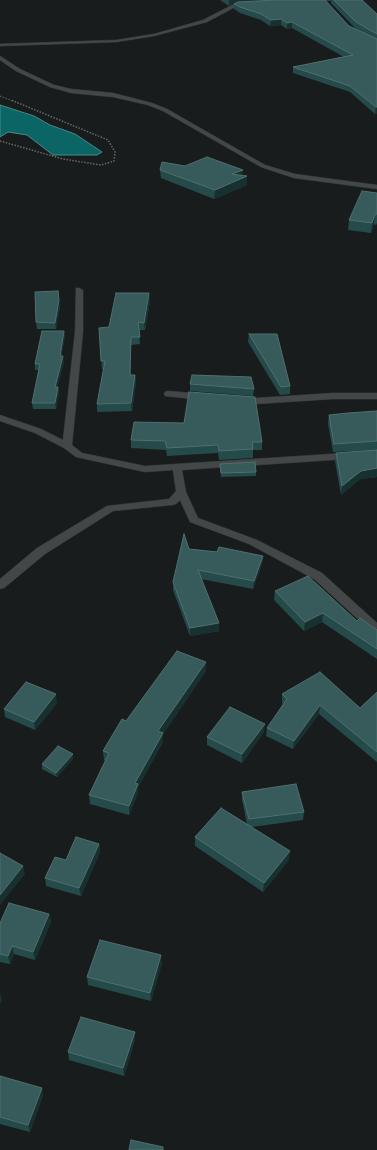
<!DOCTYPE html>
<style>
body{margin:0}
canvas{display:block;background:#181c1c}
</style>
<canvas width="377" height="1150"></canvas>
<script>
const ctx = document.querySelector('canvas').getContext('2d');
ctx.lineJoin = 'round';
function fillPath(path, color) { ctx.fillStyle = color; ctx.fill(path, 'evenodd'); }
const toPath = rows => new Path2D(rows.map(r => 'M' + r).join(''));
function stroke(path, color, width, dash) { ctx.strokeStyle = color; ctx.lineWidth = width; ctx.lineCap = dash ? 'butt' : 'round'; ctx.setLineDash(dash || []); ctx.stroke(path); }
const water = toPath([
 [0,105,34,116,50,125,75,134,102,152,97,155,53,155,27,135,8,132,0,137,0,105]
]);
fillPath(water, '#0b6565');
stroke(water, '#498989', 1);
const minor = toPath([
 [311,0,335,0,312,2,310,1,311,0],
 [249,3,251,5,237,6,207,22,154,36,116,42,0,46,0,44,116,40,154,34,203,20,234,4,249,3],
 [0,56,20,69,54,85,71,89,113,93,152,103,167,109,265,165,295,174,377,185,377,189,294,178,261,167,163,111,148,105,113,97,71,93,50,87,16,71,0,60,0,56],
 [76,288,79,288,83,290,83,332,72,445,82,453,145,466,377,451,377,457,182,470,186,492,198,518,257,540,322,573,377,623,377,634,373,633,314,579,249,544,190,522,180,500,176,504,172,505,113,511,45,554,4,588,0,589,0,579,37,548,107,506,169,499,176,491,173,470,145,472,76,457,64,448,35,433,0,421,0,415,41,429,63,440,75,332,76,288],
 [168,391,203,394,207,397,203,400,165,396,164,394,165,392,168,391],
 [333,393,377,393,377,399,333,399,256,404,242,403,237,400,242,397,256,398,333,393]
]);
stroke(minor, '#333636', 1);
stroke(toPath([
 [0,96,13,101]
]), '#656969', 1, [1.5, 1.5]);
stroke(toPath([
 [0,141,63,159,101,165,114,161,115,152,108,140,11,100]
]), '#656969', 1.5, [1.5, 1.5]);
fillPath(minor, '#434747');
fillPath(toPath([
 [220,0,266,0,349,26,363,32,355,28,331,3,331,0,362,0,377,14,377,114,375,114,350,92,293,73,293,67,344,57,292,28,287,29,281,25,270,26,261,20,240,13,234,9,234,4,236,2,229,6],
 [185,166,243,170,242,175,247,185,214,199,161,178,160,170],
 [377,193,377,223,376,225,374,224,371,233,348,230,349,220],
 [150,301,145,330,139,330,140,344,131,345,131,375,135,375,136,383,132,411,97,412,97,404,104,369,102,369,99,328,109,327],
 [60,307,56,329,37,329,36,322],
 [64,331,65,337,61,356,64,362,57,387,58,387,59,393,56,409,33,409,32,403,39,370,35,370,35,364],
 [249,334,290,386,290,394,280,395,248,342],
 [190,384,254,389,253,396,190,391],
 [377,411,377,450,333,452,328,424,329,415],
 [131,440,262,442,262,450,253,450,253,458,219,460,218,453,167,456,166,450,131,448],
 [377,450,377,477,360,479,341,495,335,461,336,453],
 [220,464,256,472,256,476,221,477],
 [189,549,263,556,262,564,253,589,201,579,219,631,190,636,173,590,173,582],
 [275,591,357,621,377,630,377,659,322,622,304,631,274,600],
 [206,671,163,734,163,742,138,787,138,793,129,815,90,804,89,795,106,761,104,760,103,751,126,721],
 [377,692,377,762,319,714,293,749,266,736,267,728,283,704,282,703,282,694,360,708],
 [57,703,35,730,5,717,4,709],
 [264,732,242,763,207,745,207,737],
 [73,759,57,777,42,769,42,764],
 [242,792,304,812,303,820,252,827,289,860,263,892,195,846,195,837,247,824,242,800],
 [99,844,100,852,81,896,46,886,45,878],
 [49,914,51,922,35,960,14,954,10,964,0,962,0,923],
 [162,963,151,1001,88,985,87,977],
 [135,1032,135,1040,124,1076,69,1060,68,1052],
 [0,1076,43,1095,30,1132,0,1124]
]), '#244a4a');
fillPath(toPath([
 [229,0,266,0,266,1,236,2,229,6],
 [281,19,281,25,270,26,271,20],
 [292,22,292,28,287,29,287,23],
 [376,107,377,107,377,114,375,114],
 [243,170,242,178,247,176,247,185,214,199,215,190,232,174],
 [375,214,374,224,371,233,372,223],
 [149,293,150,301,145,330,144,323],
 [59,300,60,307,56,329,55,323],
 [64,331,65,337,60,362,60,356],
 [131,337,131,383,130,375],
 [63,356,64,362,56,393,55,387],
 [135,375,136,383,132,411,131,403],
 [58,387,59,393,56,409,55,403],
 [377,468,377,477,360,479,341,495,342,486,361,471],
 [263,556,262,564,253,589,254,581],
 [323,613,322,622,304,631,305,622],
 [219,623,219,631,190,636,190,628],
 [206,662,206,671,163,734,163,742,138,787,138,793,129,815,129,806,135,783,158,731],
 [56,694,57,703,35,730,34,722],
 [320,705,319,714,293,749,294,741],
 [265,724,264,732,242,763,242,754],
 [73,754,73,759,57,777,56,773],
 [99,844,100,852,81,896,79,888],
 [290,851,289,860,263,892,264,883],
 [23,866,25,874,0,905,0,895],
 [49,914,51,922,35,960,33,952],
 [12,946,14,954,10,964,8,956],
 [161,955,162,963,151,1001,150,993],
 [0,993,2,1000,0,1004],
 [135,1032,135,1040,124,1076,123,1068],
 [42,1088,43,1095,30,1132,28,1125]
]), '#173131');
const building = toPath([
 [276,0,325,0,349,26,377,39,377,107,376,107,350,86,293,67,353,55,292,22,287,23,281,19,271,20,261,14,240,7,234,4,238,2,276,0],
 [334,0,362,0,377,14,377,34,356,22,334,0],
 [207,157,243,170,232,174,247,176,215,190,160,170,162,162,185,166,207,157],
 [362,191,377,193,377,214,375,214,372,223,349,220,362,191],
 [58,291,59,300,55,323,36,322,35,292,58,291],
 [116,293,149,293,144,323,138,322,140,337,131,337,130,375,135,375,131,403,97,404,105,361,101,361,99,328,109,327,116,293],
 [42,331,64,331,60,356,63,356,55,387,58,387,55,403,32,403,40,364,35,364,42,331],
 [249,334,277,334,290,386,281,387,249,334],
 [192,375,251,377,254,389,190,384,192,375],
 [189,392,255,397,262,442,252,442,253,449,219,451,218,445,167,448,165,441,131,440,134,422,184,423,189,392],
 [377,411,377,441,334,444,329,415,348,413,377,411],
 [377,450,377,468,361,471,342,486,336,453,377,450],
 [255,462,256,472,221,473,220,464,255,462],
 [184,534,189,549,217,552,219,547,263,556,254,581,198,570,219,623,190,628,173,582,184,534],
 [308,576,357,621,360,618,377,630,377,649,323,613,305,622,275,591,308,576],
 [177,651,206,662,158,731,163,733,135,783,138,784,129,806,89,795,109,753,103,751,122,719,126,721,177,651],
 [320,672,360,708,377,692,377,752,320,705,294,741,267,728,287,699,282,694,320,672],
 [26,682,56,694,34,722,4,709,26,682],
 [230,707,265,724,242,754,207,737,230,707],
 [58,746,73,754,56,773,42,764,58,746],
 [296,784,304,812,249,819,242,792,296,784],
 [221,808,290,851,264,883,195,837,221,808],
 [76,837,99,844,79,888,45,878,55,857,66,860,76,837],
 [0,853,23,866,0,895,0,853],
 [9,903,49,914,33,952,12,946,8,956,0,954,0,923,9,903],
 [100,940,161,955,150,993,87,977,100,940],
 [81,1017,135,1032,123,1068,68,1052,81,1017],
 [0,1076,42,1088,28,1125,0,1117,0,1076],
 [131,1140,163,1147,163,1150,129,1150,131,1140]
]);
fillPath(building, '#375a5a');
stroke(building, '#516f6f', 1);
</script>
